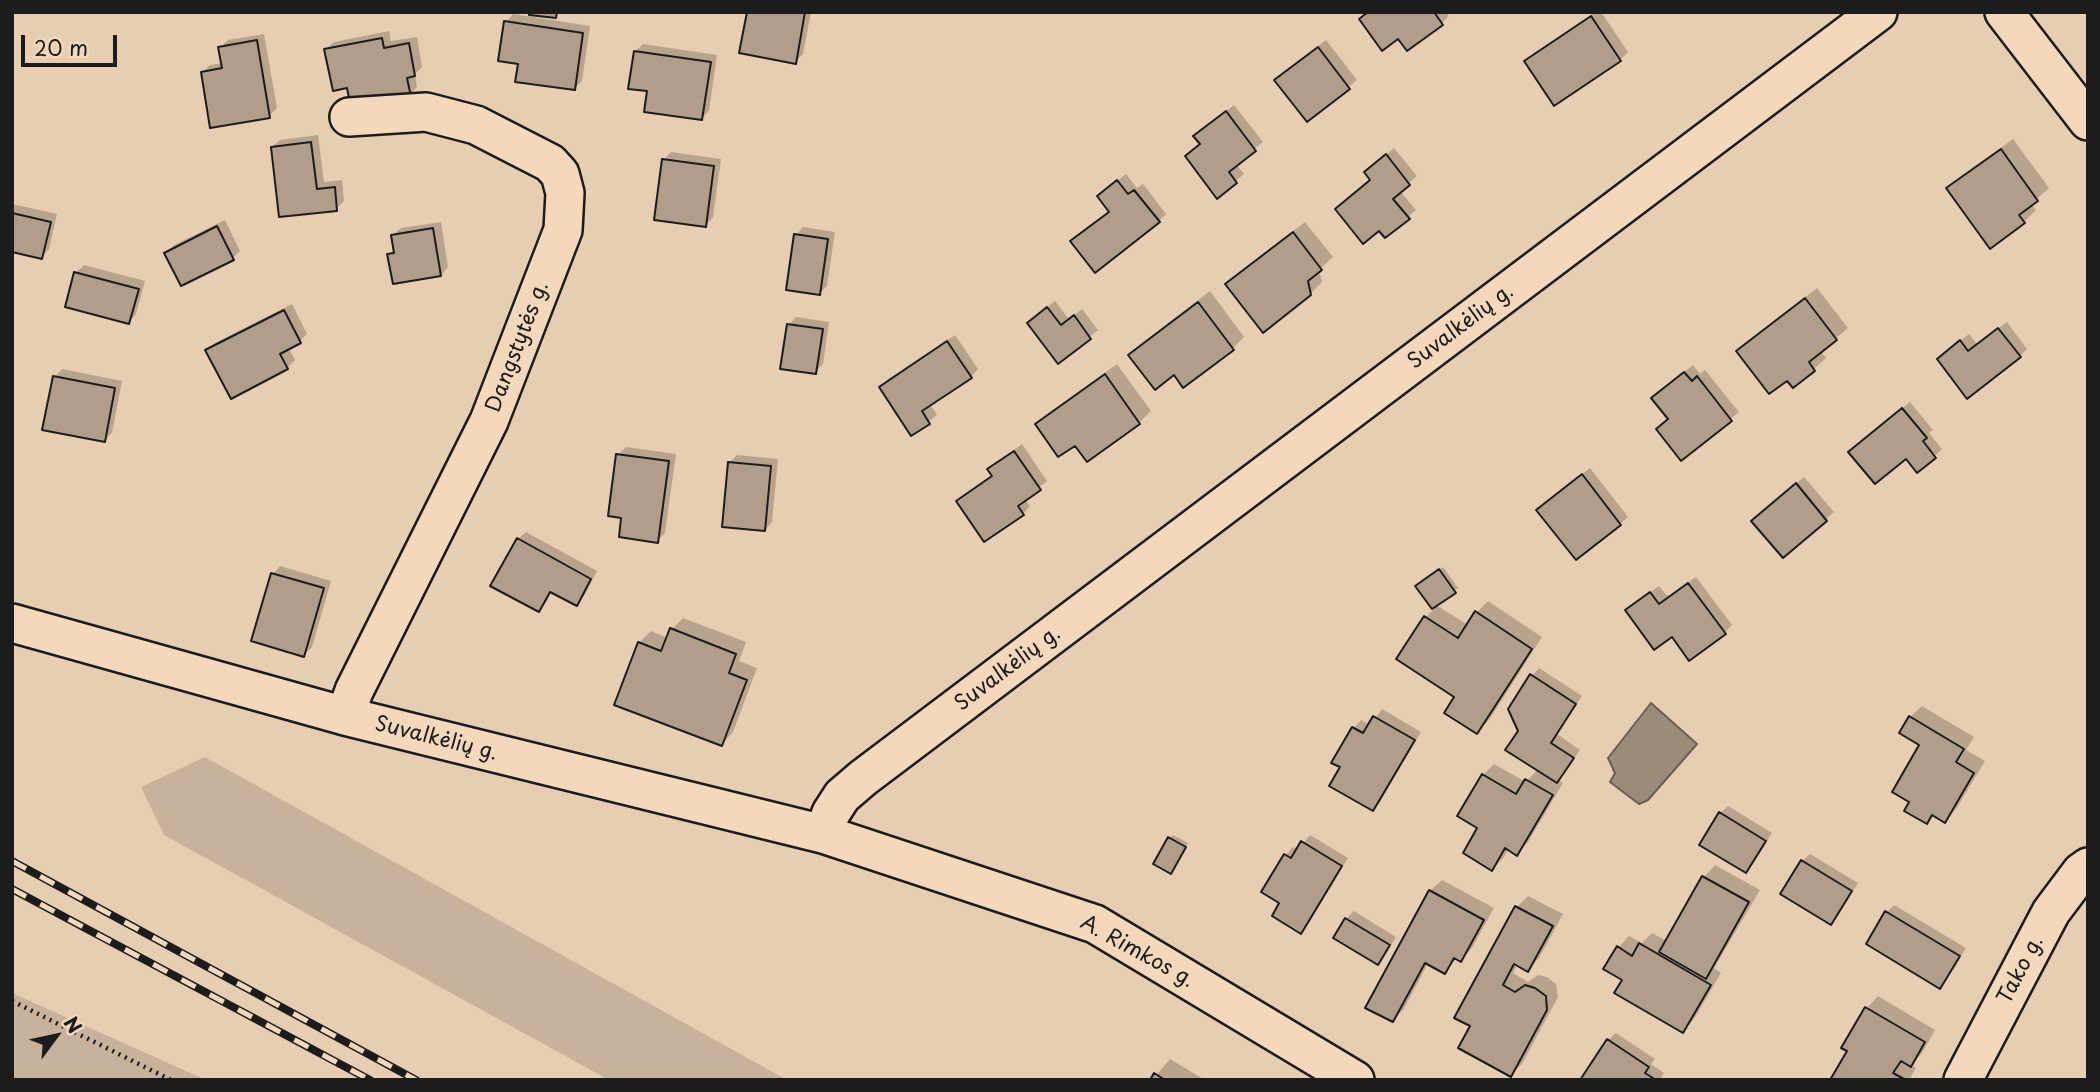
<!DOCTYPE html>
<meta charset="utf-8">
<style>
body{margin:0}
#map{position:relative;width:2100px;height:1092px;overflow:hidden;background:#e7cdb1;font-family:"Playpen Sans",sans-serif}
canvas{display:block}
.frame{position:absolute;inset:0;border:14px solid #1c1c1c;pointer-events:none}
.north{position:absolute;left:21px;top:1001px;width:70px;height:70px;-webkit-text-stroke:5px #f4d8bb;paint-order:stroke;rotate:57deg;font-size:19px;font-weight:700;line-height:28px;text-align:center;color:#1c1c1c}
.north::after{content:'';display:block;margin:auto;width:24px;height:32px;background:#1c1c1c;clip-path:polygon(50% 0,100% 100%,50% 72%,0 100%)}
.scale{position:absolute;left:21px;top:35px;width:96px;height:32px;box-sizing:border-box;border:4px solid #1c1c1c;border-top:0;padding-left:9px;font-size:21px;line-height:24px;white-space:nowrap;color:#1c1c1c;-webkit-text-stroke:5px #f4d8bb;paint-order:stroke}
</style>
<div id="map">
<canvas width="2100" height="1092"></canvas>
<div class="frame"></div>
<div class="north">N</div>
<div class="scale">20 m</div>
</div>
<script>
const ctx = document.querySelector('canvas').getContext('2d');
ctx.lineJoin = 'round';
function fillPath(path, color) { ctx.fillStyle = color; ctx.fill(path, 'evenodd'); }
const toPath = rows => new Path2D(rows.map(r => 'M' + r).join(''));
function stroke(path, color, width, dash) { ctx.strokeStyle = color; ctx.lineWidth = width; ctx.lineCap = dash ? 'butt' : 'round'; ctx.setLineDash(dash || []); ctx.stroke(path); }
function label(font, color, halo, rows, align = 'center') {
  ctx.font = font + ' "Playpen Sans",sans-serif'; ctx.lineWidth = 7; ctx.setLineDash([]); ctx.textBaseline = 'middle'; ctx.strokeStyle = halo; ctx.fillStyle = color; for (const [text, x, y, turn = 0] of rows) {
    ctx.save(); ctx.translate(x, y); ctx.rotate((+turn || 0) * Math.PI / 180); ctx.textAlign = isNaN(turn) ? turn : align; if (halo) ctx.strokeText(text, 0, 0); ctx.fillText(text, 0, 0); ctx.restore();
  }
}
fillPath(toPath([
 [205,757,787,1080,609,1080,164,835,141,787],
 [12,993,206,1080,12,1080]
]), '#c9b29c');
const water = toPath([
 [1651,703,1697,744,1648,800,1639,804,1610,782,1615,773,1608,758,1651,703]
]);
fillPath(water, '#9c8b7a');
stroke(water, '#695f54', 2);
fillPath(toPath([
 [749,12,811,12,803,54,795,62],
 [1368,12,1446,12,1449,16,1441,24,1399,36,1361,19],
 [1596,12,1601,12,1628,52,1620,60,1527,61,1534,54],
 [513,14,590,26,582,81,574,89,520,63,506,22],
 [389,31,391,41,417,37,422,67,415,74,417,87,410,95,326,49,334,42],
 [264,34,277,108,269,116,203,72,210,65,223,63,220,48,228,40],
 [1326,40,1357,80,1307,120,1284,73],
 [643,44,717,55,709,111,702,118,649,90,635,52],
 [1234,105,1263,142,1236,164,1244,174,1218,196,1201,143,1203,129],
 [318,135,324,182,342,180,344,201,336,209,272,147,280,140],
 [2013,139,2049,188,2031,204,2036,210,2024,222,1990,246,1949,188,1960,177],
 [1394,148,1417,176,1400,191,1416,210,1385,236,1374,165],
 [671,152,721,159,713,217,706,225,664,160],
 [1126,174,1137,188,1143,184,1166,214,1159,221,1080,234,1110,211,1107,189],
 [12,204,57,214,49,249,42,257,12,250],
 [225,220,240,251,233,258,167,253,174,245],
 [441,222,448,267,441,275,389,255,395,249,393,235,401,228],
 [1305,222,1333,257,1319,270,1322,282,1310,294,1228,284,1239,272],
 [803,227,835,232,827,286,820,293,796,235],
 [84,265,145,281,136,314,129,322,76,273],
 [1817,288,1848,328,1821,351,1826,358,1814,369,1793,386,1787,378,1738,351,1750,340],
 [1210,291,1244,337,1233,348,1184,386,1174,373,1131,355,1142,343],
 [1055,301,1069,319,1082,309,1098,330,1058,362,1037,315],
 [292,304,307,334,300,341,288,347,295,360,287,368,208,351,215,343],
 [796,317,829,322,823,364,815,372,789,325],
 [2007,322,2027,349,2020,356,1946,352,1969,334,1977,344],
 [955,335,978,369,971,377,930,404,937,415,912,434,881,387,888,379],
 [1117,364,1151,411,1139,423,1076,443,1038,424,1049,413],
 [1693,365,1700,374,1705,370,1739,412,1681,459,1661,391],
 [62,369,122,381,112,433,104,440,55,377],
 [1910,402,1933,430,1929,433,1942,449,1935,456,1906,457,1858,445],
 [1022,444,1047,481,1025,499,1030,506,1023,514,958,501,993,474,989,469,997,462],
 [626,447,676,454,665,533,657,541,618,455],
 [737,455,778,459,772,522,765,530,730,462],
 [1590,468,1628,517,1620,524,1546,502],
 [1804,477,1834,512,1783,556,1761,514],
 [526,532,597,571,584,596,576,604,552,591,546,603,538,610,518,539],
 [280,566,331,581,312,647,304,655,273,574],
 [1443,567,1458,588,1436,605,1468,625,1476,613,1488,601,1542,637,1489,720,1477,732,1456,696,1399,659,1426,617,1434,609,1417,586],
 [1696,577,1732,625,1725,632,1672,635,1635,603,1659,586,1668,597],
 [683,618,746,642,739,661,757,668,733,732,722,744,639,643,651,631,668,638,672,629],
 [1539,668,1582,696,1557,734,1580,750,1558,780,1563,783,1528,842,1517,853,1509,848,1504,857,1492,869,1479,828,1483,775,1494,764,1526,782,1538,769,1520,731,1532,676],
 [1922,706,1974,737,1966,750,1985,761,1956,809,1945,821,1934,815,1927,822,1911,802,1922,744,1910,717],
 [1382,709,1421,732,1380,802,1373,809,1342,767,1354,728,1361,720,1370,725],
 [1728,806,1772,833,1753,864,1746,871,1720,813],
 [1173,835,1188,843,1174,869,1169,838],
 [1310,835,1348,858,1308,924,1300,932,1282,902,1263,891,1286,855,1293,847,1298,850],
 [1810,854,1858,883,1838,915,1831,923,1802,861],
 [1715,865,1760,890,1714,968,1721,973,1694,1019,1683,1031,1624,979,1618,948,1629,936,1642,943,1652,933,1667,941,1704,877],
 [1442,880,1494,908,1472,948,1461,960,1457,958,1445,972,1428,963,1404,1009,1392,1020,1430,891],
 [1528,896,1563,914,1539,958,1528,970,1518,964,1513,973,1528,982,1538,975,1547,977,1556,984,1558,997,1522,1064,1510,1075,1473,1025,1517,907],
 [1894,905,1966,948,1947,979,1939,986,1887,912],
 [1354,911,1396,937,1385,955,1378,963,1346,919],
 [1878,996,1935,1030,1922,1053,1910,1065,1916,1068,1909,1080,1834,1080,1849,1051,1843,1048,1867,1008],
 [1616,1033,1655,1059,1651,1064,1664,1073,1660,1080,1582,1080,1608,1040],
 [1170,1059,1205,1080,1152,1080]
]), '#0003');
const building = toPath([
 [530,12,557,12,556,18,529,15,530,12],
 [747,12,805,12,796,64,739,53,747,12],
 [1368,12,1434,12,1443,25,1407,51,1398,39,1382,51,1359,19,1368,12],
 [1591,16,1621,61,1554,106,1524,61,1591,16],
 [504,21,583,33,575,90,515,82,518,64,498,61,504,21],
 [382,38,384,48,409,43,415,76,407,78,411,97,351,108,347,88,333,91,324,49,382,38],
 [257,40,270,118,210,128,201,72,222,68,218,47,257,40],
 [1318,47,1350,89,1307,122,1274,80,1318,47],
 [634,51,711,62,702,120,644,112,647,91,628,89,634,51],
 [1226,111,1256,151,1229,172,1237,183,1217,199,1185,156,1200,144,1193,136,1226,111],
 [311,142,317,189,335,187,337,211,279,217,271,147,311,142],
 [2001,149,2038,201,2019,215,2025,223,1990,249,1946,188,2001,149],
 [1386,154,1410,185,1393,199,1410,219,1385,238,1379,231,1363,244,1335,209,1370,180,1364,172,1386,154],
 [662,159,714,166,706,227,654,220,662,159],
 [1117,180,1128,194,1134,190,1160,222,1095,273,1070,241,1109,212,1097,196,1117,180],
 [12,213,51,222,42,259,12,252,12,213],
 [217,226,234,260,181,286,164,253,217,226],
 [433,228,441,276,393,284,387,254,394,253,391,235,433,228],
 [1293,232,1322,270,1308,281,1311,295,1263,333,1225,284,1293,232],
 [794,234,828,239,820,295,786,290,794,234],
 [74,272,139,289,129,324,65,307,74,272],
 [1805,298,1837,340,1809,362,1815,371,1793,388,1787,381,1769,394,1736,351,1805,298],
 [1198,302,1234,350,1183,388,1174,375,1155,390,1128,355,1198,302],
 [1047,307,1061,325,1074,315,1091,339,1058,364,1027,323,1047,307],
 [284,310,301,343,280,354,288,369,231,399,205,350,284,310],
 [787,324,823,329,816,374,780,369,787,324],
 [1998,328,2021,357,1967,399,1937,359,1960,340,1968,351,1998,328],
 [947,341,972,378,922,411,930,424,911,436,879,387,947,341],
 [1684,372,1692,381,1697,376,1732,421,1681,461,1656,429,1668,419,1651,398,1684,372],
 [1105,374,1140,424,1087,462,1075,446,1058,457,1035,424,1105,374],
 [53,376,115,388,105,442,42,430,53,376],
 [1902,408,1927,438,1923,441,1936,458,1917,473,1906,459,1875,484,1848,452,1902,408],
 [1014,451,1041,490,1018,506,1024,515,984,542,956,501,992,476,987,469,1014,451],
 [616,454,669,461,658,543,619,537,621,518,608,516,616,454],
 [728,462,771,466,765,531,722,527,728,462],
 [1582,474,1621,525,1576,560,1536,510,1582,474],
 [1796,483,1827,521,1783,558,1751,521,1796,483],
 [517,538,591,579,577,606,550,592,539,612,490,586,517,538],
 [1439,569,1456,593,1432,609,1415,586,1439,569],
 [271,573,324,588,304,657,251,641,271,573],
 [1688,583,1726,634,1689,661,1672,637,1654,650,1625,610,1650,592,1659,604,1688,583],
 [1475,611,1532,649,1477,734,1444,713,1454,697,1396,659,1424,616,1458,638,1475,611],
 [670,628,736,654,729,673,747,680,722,746,614,705,638,642,661,651,670,628],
 [1530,674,1576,704,1551,743,1574,758,1557,783,1505,750,1518,731,1508,709,1530,674],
 [1373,716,1415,740,1373,811,1329,786,1340,767,1331,763,1352,727,1363,733,1373,716],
 [1909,716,1964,749,1956,762,1974,773,1945,823,1932,815,1927,824,1904,811,1909,802,1892,792,1919,745,1899,733,1909,716],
 [1482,774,1516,794,1525,779,1553,795,1517,856,1505,848,1492,871,1463,853,1477,828,1457,816,1482,774],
 [1719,812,1766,841,1746,873,1699,845,1719,812],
 [1168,837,1186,847,1171,874,1153,864,1168,837],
 [1301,841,1342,866,1301,934,1272,916,1279,903,1261,892,1284,854,1291,858,1301,841],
 [1801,860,1852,891,1831,925,1780,894,1801,860],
 [1702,876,1749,902,1706,979,1659,952,1702,876],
 [1429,890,1484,920,1461,962,1454,958,1445,974,1425,963,1393,1022,1365,1008,1429,890],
 [1515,906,1553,926,1528,972,1514,964,1503,985,1515,992,1525,985,1535,988,1546,996,1547,1010,1511,1077,1458,1048,1470,1026,1454,1018,1515,906],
 [1885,911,1960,956,1940,989,1866,944,1885,911],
 [1345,918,1390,945,1378,965,1333,938,1345,918],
 [1639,943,1711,985,1683,1033,1614,993,1622,980,1603,969,1617,946,1632,956,1639,943],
 [1865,1007,1925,1042,1911,1067,1901,1061,1893,1073,1906,1080,1830,1080,1847,1051,1841,1048,1865,1007],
 [1607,1039,1649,1067,1645,1073,1656,1080,1580,1080,1607,1039],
 [1154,1073,1165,1080,1150,1080,1154,1073]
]);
fillPath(building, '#b19e8a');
stroke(building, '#1c1c1c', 2);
const minor = toPath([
 [2004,12,2088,121],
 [12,623,345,716,823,834,1095,924,1355,1080],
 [345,716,354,691,489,421,563,230,565,193,560,174,550,163,476,125,426,112,349,117],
 [823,834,831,813,842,796,863,778,1878,12],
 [1963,1080,2051,912,2081,872,2088,867]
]);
stroke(minor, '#1c1c1c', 42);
stroke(toPath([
 [12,1001,171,1080]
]), '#1c1c1c', 4.5, [2, 5]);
stroke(minor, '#f4d8bb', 37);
const rail = toPath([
 [12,861,416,1080],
 [12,889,370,1080]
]);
stroke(rail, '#1c1c1c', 8);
stroke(rail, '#f4d8bb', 5, [16]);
label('21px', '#1c1c1c', '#f4d8bb', [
 ["Suvalkėlių g.",1461,327,-37],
 ["Dangstytės g.",518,347,-69],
 ["Suvalkėlių g.",1008,669,-37],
 ["Suvalkėlių g.",436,739,14],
 ["A. Rimkos g.",1137,952,29],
 ["Tako g.",2021,970,-62]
]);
</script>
